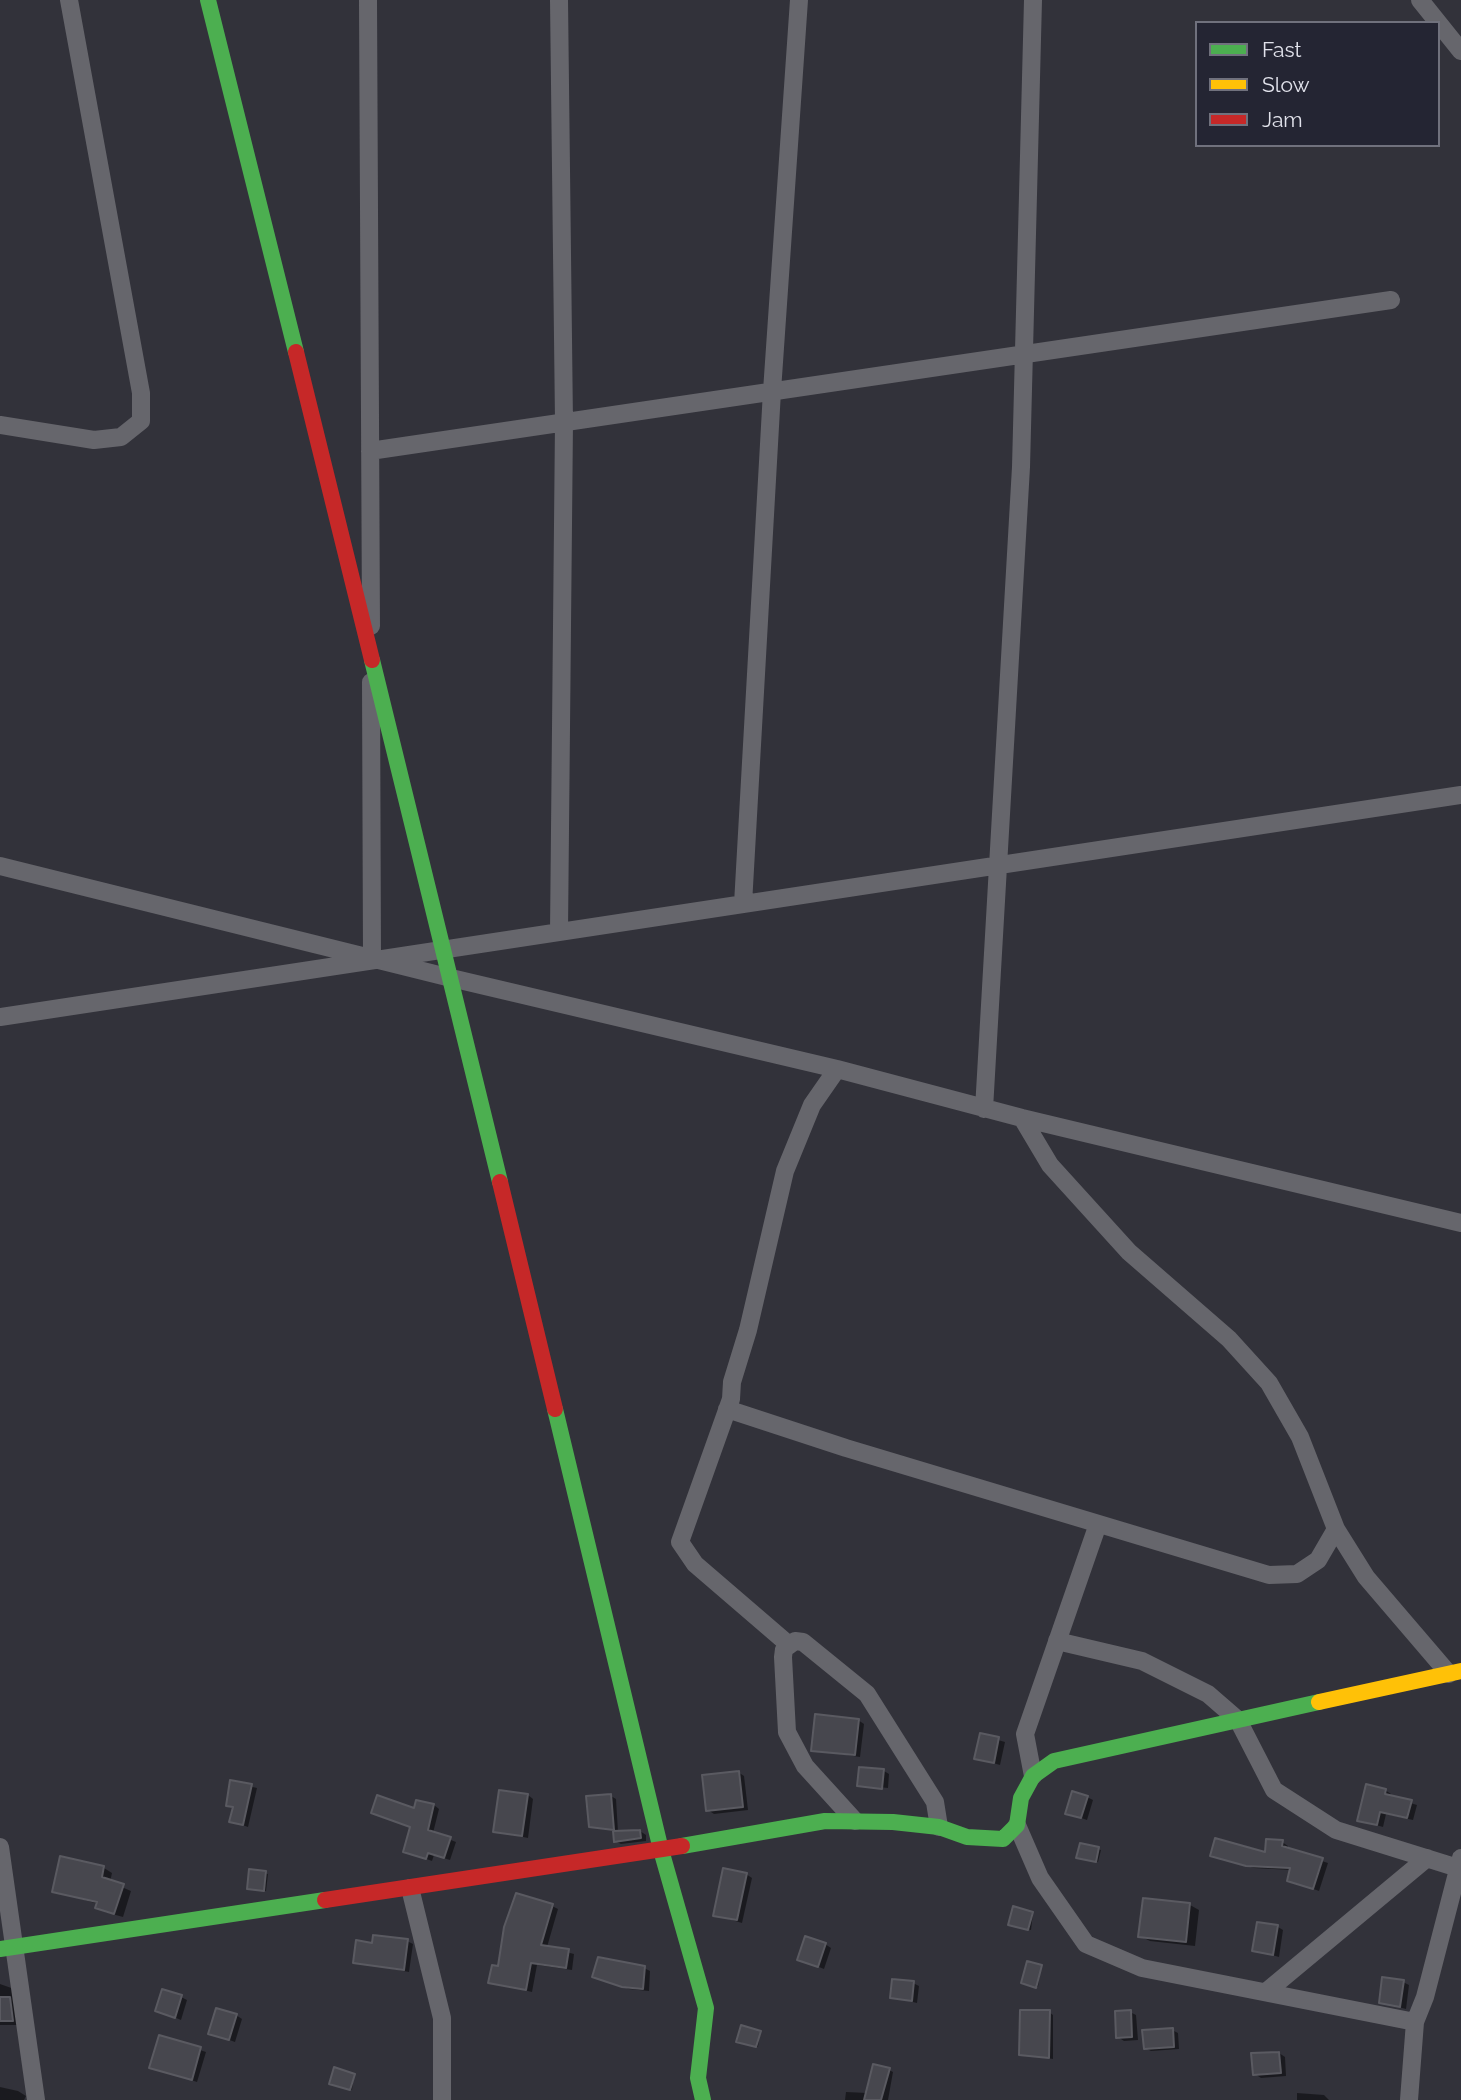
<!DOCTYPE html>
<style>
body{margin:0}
#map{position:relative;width:1461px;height:2100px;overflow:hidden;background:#32323a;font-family:Raleway,sans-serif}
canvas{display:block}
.legend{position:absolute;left:1195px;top:21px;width:245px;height:126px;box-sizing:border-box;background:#242533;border:2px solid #70717d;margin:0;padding:9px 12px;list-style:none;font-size:21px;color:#e1e2eb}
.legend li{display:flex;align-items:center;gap:14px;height:35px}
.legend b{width:35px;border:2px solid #70717d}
</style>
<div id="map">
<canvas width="1461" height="2100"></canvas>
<ul class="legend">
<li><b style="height:9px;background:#4caf50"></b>Fast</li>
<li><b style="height:9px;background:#ffc107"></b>Slow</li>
<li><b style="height:9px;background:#c62828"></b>Jam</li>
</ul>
</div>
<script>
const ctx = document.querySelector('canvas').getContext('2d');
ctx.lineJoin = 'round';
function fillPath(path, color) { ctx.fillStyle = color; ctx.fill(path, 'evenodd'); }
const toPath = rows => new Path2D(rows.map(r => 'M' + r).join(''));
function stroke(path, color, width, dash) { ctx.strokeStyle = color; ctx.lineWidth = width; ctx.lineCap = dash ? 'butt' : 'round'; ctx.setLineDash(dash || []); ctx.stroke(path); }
fillPath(toPath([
 [858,1720,864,1724,860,1757,813,1750],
 [981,1735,1005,1742,1000,1765,976,1758],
 [884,1771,889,1774,888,1788,858,1785],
 [738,1772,744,1776,748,1810,714,1814,708,1810],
 [231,1782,257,1788,248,1827,231,1821,234,1808,228,1805],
 [1385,1790,1391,1794,1390,1797,1417,1805,1413,1820,1386,1814,1383,1827,1359,1820],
 [528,1795,533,1799,528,1838,495,1831],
 [611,1796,616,1799,618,1832,640,1831,646,1835,646,1841,621,1844,615,1841,615,1831,590,1826],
 [1087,1797,1093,1800,1087,1820,1067,1813],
 [434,1805,439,1809,433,1833,456,1842,450,1860,434,1855,432,1861,405,1851,416,1810],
 [1282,1842,1288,1846,1288,1850,1328,1863,1319,1891,1289,1880,1292,1870,1254,1868,1218,1858,1267,1855],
 [1081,1845,1101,1850,1098,1862,1081,1858],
 [61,1858,104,1868,112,1873,110,1882,131,1891,123,1917,105,1912,97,1907,98,1904,54,1891],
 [251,1871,268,1874,266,1891,249,1888],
 [746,1874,752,1878,742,1923,715,1915],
 [1190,1905,1199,1910,1195,1946,1150,1941,1140,1936],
 [552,1906,558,1909,547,1947,574,1954,572,1970,537,1965,532,1992,490,1982],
 [1033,1913,1031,1930,1012,1925],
 [1278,1927,1283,1930,1279,1957,1254,1950],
 [407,1941,413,1944,409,1972,355,1962,374,1945],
 [825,1944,831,1948,824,1969,799,1959],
 [1041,1966,1038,1987,1025,1984],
 [644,1968,650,1971,649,1991,629,1989,600,1979],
 [1403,1982,1409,1985,1406,2009,1380,2002],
 [913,1983,919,1986,917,2003,892,1997],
 [0,1984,17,1990,22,2025,0,2025],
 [181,1997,187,2000,181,2020,157,2010],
 [1049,2012,1053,2015,1053,2059,1021,2054],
 [1130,2012,1136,2015,1138,2040,1124,2041,1118,2037],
 [236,2015,242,2019,235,2042,210,2033],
 [1172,2030,1178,2033,1179,2049,1151,2051,1145,2048],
 [760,2033,758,2047,740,2042],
 [160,2037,206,2052,197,2082,151,2067],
 [1279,2053,1285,2057,1286,2076,1261,2078,1255,2074],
 [889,2070,893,2072,888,2100,845,2100,846,2092,868,2093],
 [354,2075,352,2090,333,2084],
 [0,2087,18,2091,26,2096,24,2100,0,2100],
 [1297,2093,1324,2095,1329,2100,1297,2100]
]), '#0007');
const building = toPath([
 [815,1714,859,1719,855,1755,811,1751,815,1714],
 [980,1733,999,1737,994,1763,974,1759,980,1733],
 [859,1767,884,1769,882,1789,857,1786,859,1767],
 [739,1771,743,1807,706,1811,702,1775,739,1771],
 [230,1780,252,1784,243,1825,229,1822,233,1807,226,1806,230,1780],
 [1366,1784,1386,1789,1385,1794,1412,1800,1407,1818,1380,1812,1377,1825,1357,1821,1366,1784],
 [499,1790,528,1794,522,1836,493,1832,499,1790],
 [1072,1791,1088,1796,1081,1818,1065,1814,1072,1791],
 [611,1794,614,1830,589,1827,586,1796,611,1794],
 [377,1795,414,1808,416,1800,434,1804,428,1830,451,1837,444,1858,428,1853,426,1859,403,1852,410,1827,371,1813,377,1795],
 [640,1830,641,1838,614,1842,613,1831,640,1830],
 [1215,1838,1265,1852,1266,1839,1283,1840,1282,1846,1323,1858,1313,1889,1287,1881,1290,1868,1246,1866,1210,1856,1215,1838],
 [1080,1843,1099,1847,1096,1862,1076,1858,1080,1843],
 [60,1856,104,1866,102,1877,124,1884,114,1914,95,1908,97,1902,52,1892,60,1856],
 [723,1868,747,1873,737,1920,713,1916,723,1868],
 [249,1869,266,1871,264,1891,247,1889,249,1869],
 [516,1893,553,1904,541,1945,569,1949,566,1968,531,1963,526,1990,488,1983,492,1965,498,1966,504,1927,516,1893],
 [1143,1898,1190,1903,1186,1942,1138,1937,1143,1898],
 [1013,1906,1033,1912,1028,1930,1008,1925,1013,1906],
 [1257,1922,1278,1925,1273,1955,1252,1951,1257,1922],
 [373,1935,408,1939,404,1970,353,1963,356,1940,372,1943,373,1935],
 [805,1936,826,1943,818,1967,797,1960,805,1936],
 [598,1957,645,1966,643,1989,622,1987,592,1977,598,1957],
 [1027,1961,1042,1965,1036,1988,1021,1983,1027,1961],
 [1382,1977,1404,1980,1400,2007,1379,2003,1382,1977],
 [892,1979,914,1981,912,2001,890,1998,892,1979],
 [162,1989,182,1995,175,2018,155,2011,162,1989],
 [0,1997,10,1997,13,2021,0,2021,0,1997],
 [216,2008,237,2014,229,2040,208,2034,216,2008],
 [1020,2010,1050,2010,1049,2058,1019,2055,1020,2010],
 [1131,2010,1132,2037,1116,2038,1115,2011,1131,2010],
 [741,2025,761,2031,756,2047,736,2042,741,2025],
 [1173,2028,1174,2047,1144,2049,1142,2030,1173,2028],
 [159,2035,201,2047,192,2080,149,2068,159,2035],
 [1279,2052,1281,2073,1253,2075,1251,2053,1279,2052],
 [873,2064,890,2068,881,2100,864,2100,873,2064],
 [334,2067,355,2074,350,2090,329,2084,334,2067]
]);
fillPath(building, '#47474e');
stroke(building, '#5a5a61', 2);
stroke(toPath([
 [368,0,371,626],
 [559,0,564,422,559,931],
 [1420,0,1461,51],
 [0,425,94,440,121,437,141,421,141,393,69,0],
 [370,451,1391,300],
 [371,682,372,958],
 [0,866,451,978,837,1069,1022,1118,1461,1223],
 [743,904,772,391,799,0],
 [0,1017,1461,795],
 [984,1109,1021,467,1033,0],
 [1022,1118,1050,1165,1129,1252,1229,1339,1269,1383,1300,1437,1336,1529,1366,1577,1449,1674],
 [727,1409,846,1448,1269,1575,1297,1574,1318,1560,1336,1529],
 [1057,1641,1142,1661,1208,1694,1238,1720,1274,1790,1336,1830,1461,1869],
 [788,1644,695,1564,680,1542,731,1399,732,1382,748,1330,785,1171,812,1105,837,1069],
 [1033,1776,1025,1734,1098,1524],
 [855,1821,805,1766,787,1732,783,1657,784,1649,795,1641,803,1642,867,1694,935,1802,939,1827],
 [1017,1825,1040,1878,1086,1944,1142,1968,1415,2022],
 [0,1847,36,2100],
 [410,1888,442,2018,442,2100],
 [1266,1992,1427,1858],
 [1409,2100,1415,2022,1425,1997,1461,1858]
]), '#66666c', 18);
stroke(toPath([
 [208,0,296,352],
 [372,660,500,1182],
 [555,1409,661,1850,706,2008,698,2078,703,2100],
 [682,1846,825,1821,893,1822,939,1827,967,1837,1003,1839,1017,1825,1021,1798,1033,1776,1054,1761,1319,1702],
 [0,1949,325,1900]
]), '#4caf50', 16);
stroke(toPath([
 [1319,1702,1461,1671]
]), '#ffc107', 16);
stroke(toPath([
 [296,352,372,660],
 [500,1182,555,1409],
 [325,1900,682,1846]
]), '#c62828', 16);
</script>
